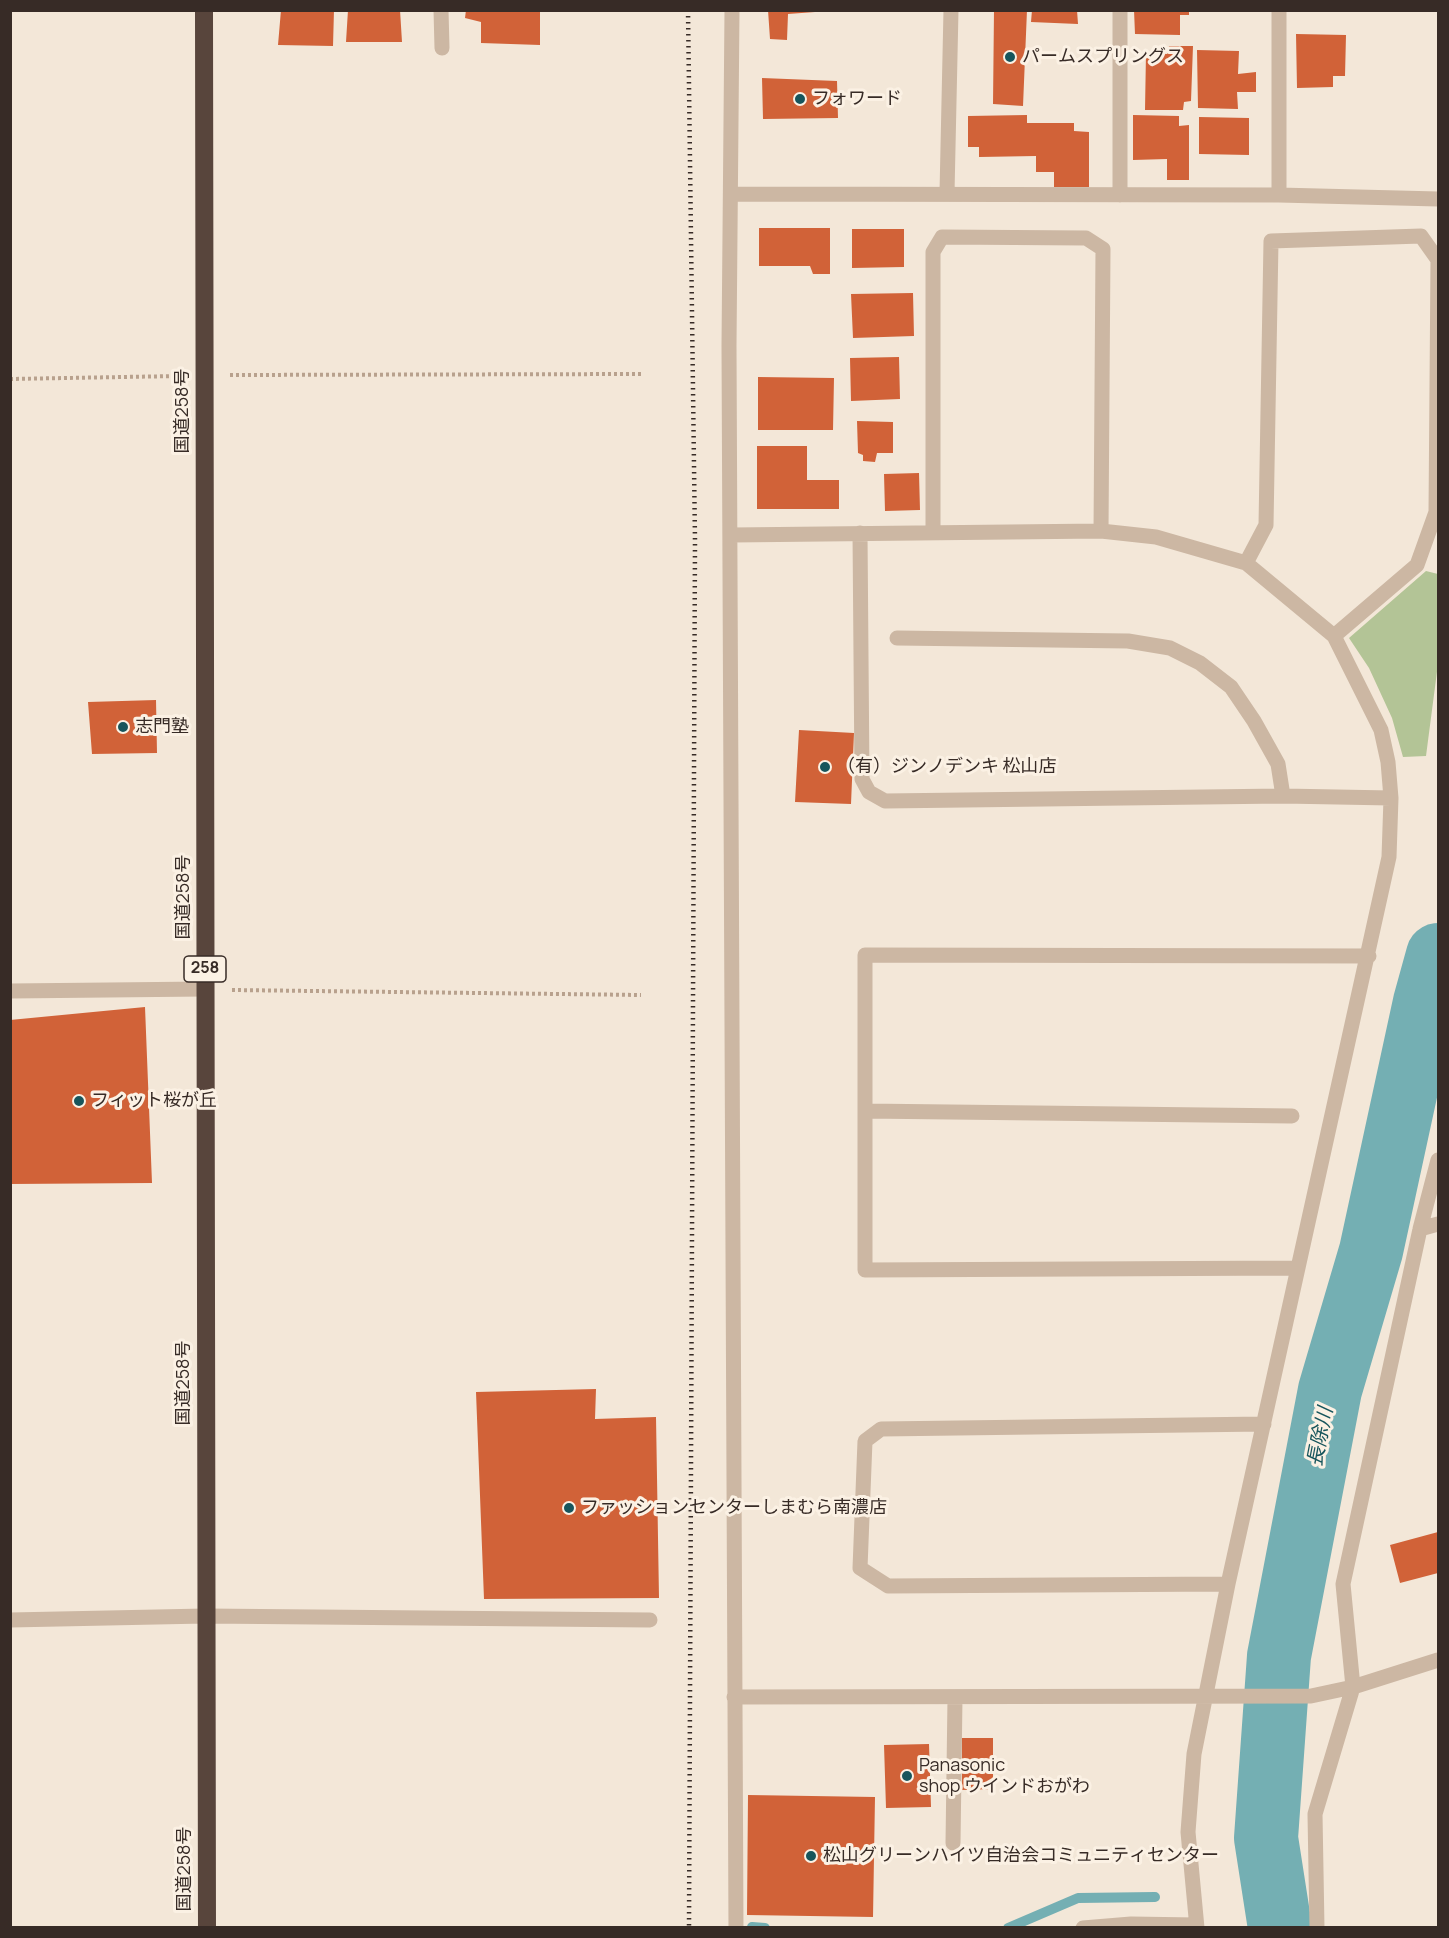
<!DOCTYPE html>
<meta charset="utf-8">
<style>
body{margin:0}
#map{position:relative;width:1449px;height:1938px;overflow:hidden;background:#f3e7d8;font-family:Manrope,sans-serif}
canvas{display:block}
.frame{position:absolute;inset:0;border:12px solid #372b26;pointer-events:none}
</style>
<div id="map">
<canvas width="1449" height="1938"></canvas>
<div class="frame"></div>
</div>
<script>
const ctx = document.querySelector('canvas').getContext('2d');
ctx.lineJoin = 'round';
function fillPath(path, color) { ctx.fillStyle = color; ctx.fill(path, 'evenodd'); }
const toPath = rows => new Path2D(rows.map(r => 'M' + r).join(''));
function stroke(path, color, width, dash) { ctx.strokeStyle = color; ctx.lineWidth = width; ctx.lineCap = dash ? 'butt' : 'round'; ctx.setLineDash(dash || []); ctx.stroke(path); }
function label(font, color, halo, rows, align = 'center') {
  ctx.font = font + ' Manrope,"Noto Sans JP",sans-serif'; ctx.lineWidth = 6; ctx.setLineDash([]); ctx.textBaseline = 'middle'; ctx.strokeStyle = halo; ctx.fillStyle = color; for (const [text, x, y, turn = 0] of rows) {
    ctx.save(); ctx.translate(x, y); ctx.rotate((+turn || 0) * Math.PI / 180); ctx.textAlign = isNaN(turn) ? turn : align; if (halo) ctx.strokeText(text, 0, 0); ctx.fillText(text, 0, 0); ctx.restore();
  }
}
fillPath(toPath([
 [1426,571,1438,574,1438,664,1426,756,1403,757,1392,718,1369,668,1349,638]
]), '#b3c496');
stroke(toPath([
 [1251,1894,1275,1897],
 [752,1927,765,1928],
 [1008,1928,1078,1898,1155,1897]
]), '#74afb3', 10);
stroke(toPath([
 [1280,1928,1266,1838,1279,1656,1330,1390,1371,1251,1425,1002,1438,955]
]), '#74afb3', 64);
fillPath(toPath([
 [281,10,334,10,333,46,278,45],
 [348,10,400,10,402,42,346,42],
 [466,10,540,10,540,45,481,43,481,22,465,18],
 [768,10,815,10,815,12,788,14,787,40,770,39],
 [994,10,1027,10,1023,106,993,104],
 [1032,10,1077,10,1078,24,1031,22],
 [1134,10,1189,10,1189,15,1180,15,1180,35,1135,34],
 [1296,34,1346,35,1345,76,1333,76,1333,87,1297,88],
 [1169,46,1193,46,1191,101,1184,102,1183,110,1145,110,1146,53,1167,54],
 [1197,50,1239,51,1238,74,1256,72,1256,92,1237,92,1238,109,1198,108],
 [762,78,837,81,838,118,763,119],
 [1027,115,1027,123,1074,123,1074,131,1089,132,1089,187,1054,187,1054,172,1036,172,1036,156,979,157,979,147,968,147,968,116],
 [1133,115,1179,116,1179,126,1189,125,1189,180,1167,180,1167,159,1133,160],
 [1199,117,1249,118,1249,155,1199,154],
 [759,228,830,228,830,274,813,274,810,266,759,266],
 [852,229,904,229,904,267,852,268],
 [913,293,914,336,853,338,851,294],
 [899,357,900,399,851,401,850,358],
 [758,377,834,378,833,430,758,430],
 [857,421,893,422,893,453,877,453,875,462,863,461,863,455,858,453],
 [757,446,807,446,807,480,839,480,839,509,757,509],
 [919,473,920,510,885,511,884,474],
 [156,700,157,753,92,754,88,702],
 [799,730,854,733,851,804,795,802],
 [145,1007,152,1183,10,1184,10,1020],
 [596,1389,595,1419,656,1417,659,1598,484,1599,476,1392],
 [1438,1532,1438,1573,1400,1583,1390,1545],
 [962,1738,993,1738,993,1789,962,1790],
 [929,1744,931,1807,886,1808,884,1745],
 [748,1795,875,1797,873,1917,747,1915]
]), '#d16238');
stroke(toPath([
 [230,375,641,374],
 [10,379,178,376],
 [232,990,641,995]
]), '#b8a18d', 4, [3, 3]);
stroke(toPath([
 [441,10,442,48],
 [732,10,729,345,736,1928],
 [1120,10,1120,195],
 [1279,10,1279,195],
 [947,193,951,10],
 [731,194,1279,195,1438,199],
 [933,531,933,252,942,237,1086,238,1103,249,1101,531],
 [860,533,862,779,869,792,885,801,1283,796,1391,798],
 [732,535,1101,531,1156,537,1246,563,1334,636,1381,730,1388,762,1391,798,1389,857,1228,1584,1194,1754,1188,1832,1197,1928],
 [1246,563,1266,525,1271,241,1421,236,1438,260,1436,512,1417,565,1334,636],
 [897,638,1128,641,1170,648,1200,663,1231,687,1254,721,1278,764,1283,796],
 [10,991,205,989],
 [865,1111,1292,1116],
 [1420,1229,1438,1224],
 [1298,1268,865,1270,865,955,1369,956],
 [1228,1584,888,1586,860,1568,865,1441,881,1429,1264,1424],
 [10,1620,205,1616,650,1620],
 [734,1697,1311,1696,1353,1687,1438,1660],
 [953,1843,955,1698],
 [1083,1928,1131,1924,1196,1925],
 [1317,1928,1315,1814,1353,1687,1343,1584,1420,1229,1438,1160]
]), '#ccb7a3', 15);
stroke(toPath([
 [204,10,207,1928]
]), '#58453c', 18);
stroke(toPath([
 [688,10,695,541,689,1928]
]), '#372b26', 4.5, [1.5, 4.5]);
for (const [x, y, r, color] of [
 [1010,57,6,"#17555c"],
 [800,99,6,"#17555c"],
 [123,727,6,"#17555c"],
 [825,767,6,"#17555c"],
 [79,1101,6,"#17555c"],
 [569,1508,6,"#17555c"],
 [907,1776,6,"#17555c"],
 [811,1856,6,"#17555c"]
]) { const dot = new Path2D(); dot.arc(x, y, r, 0, 2 * Math.PI); ctx.fillStyle = color; ctx.fill(dot); stroke(dot, '#fbf1e4', 2); }
for (const [x, y, w] of [
 [205,969,42]
]) { const box = new Path2D(); box.roundRect(x - w / 2, y - 13, w, 26, 4.5); ctx.fillStyle = '#fbf1e4'; ctx.fill(box); stroke(box, '#372b26', 1.5); }
label('bold 16px', '#372b26', null, [
 ["258",205,969]
]);
label('18px', '#372b26', '#fbf1e4', [
 ["パームスプリングス",1022,57],
 ["フォワード",812,99],
 ["志門塾",135,727],
 ["（有）ジンノデンキ 松山店",837,767],
 ["フィット桜が丘",91,1101],
 ["ファッションセンターしまむら南濃店",581,1508],
 ["Panasonic",919,1766],
 ["shop ウインドおがわ",919,1787],
 ["松山グリーンハイツ自治会コミュニティセンター",823,1856]
], 'left');
label('18px', '#372b26', '#fbf1e4', [
 ["国道258号",183,411,-90],
 ["国道258号",184,897,-90],
 ["国道258号",184,1383,-90],
 ["国道258号",185,1869,-90]
]);
label('italic 20px', '#17555c', '#fbf1e4', [
 ["長除川",1321,1437,-79]
]);
</script>
